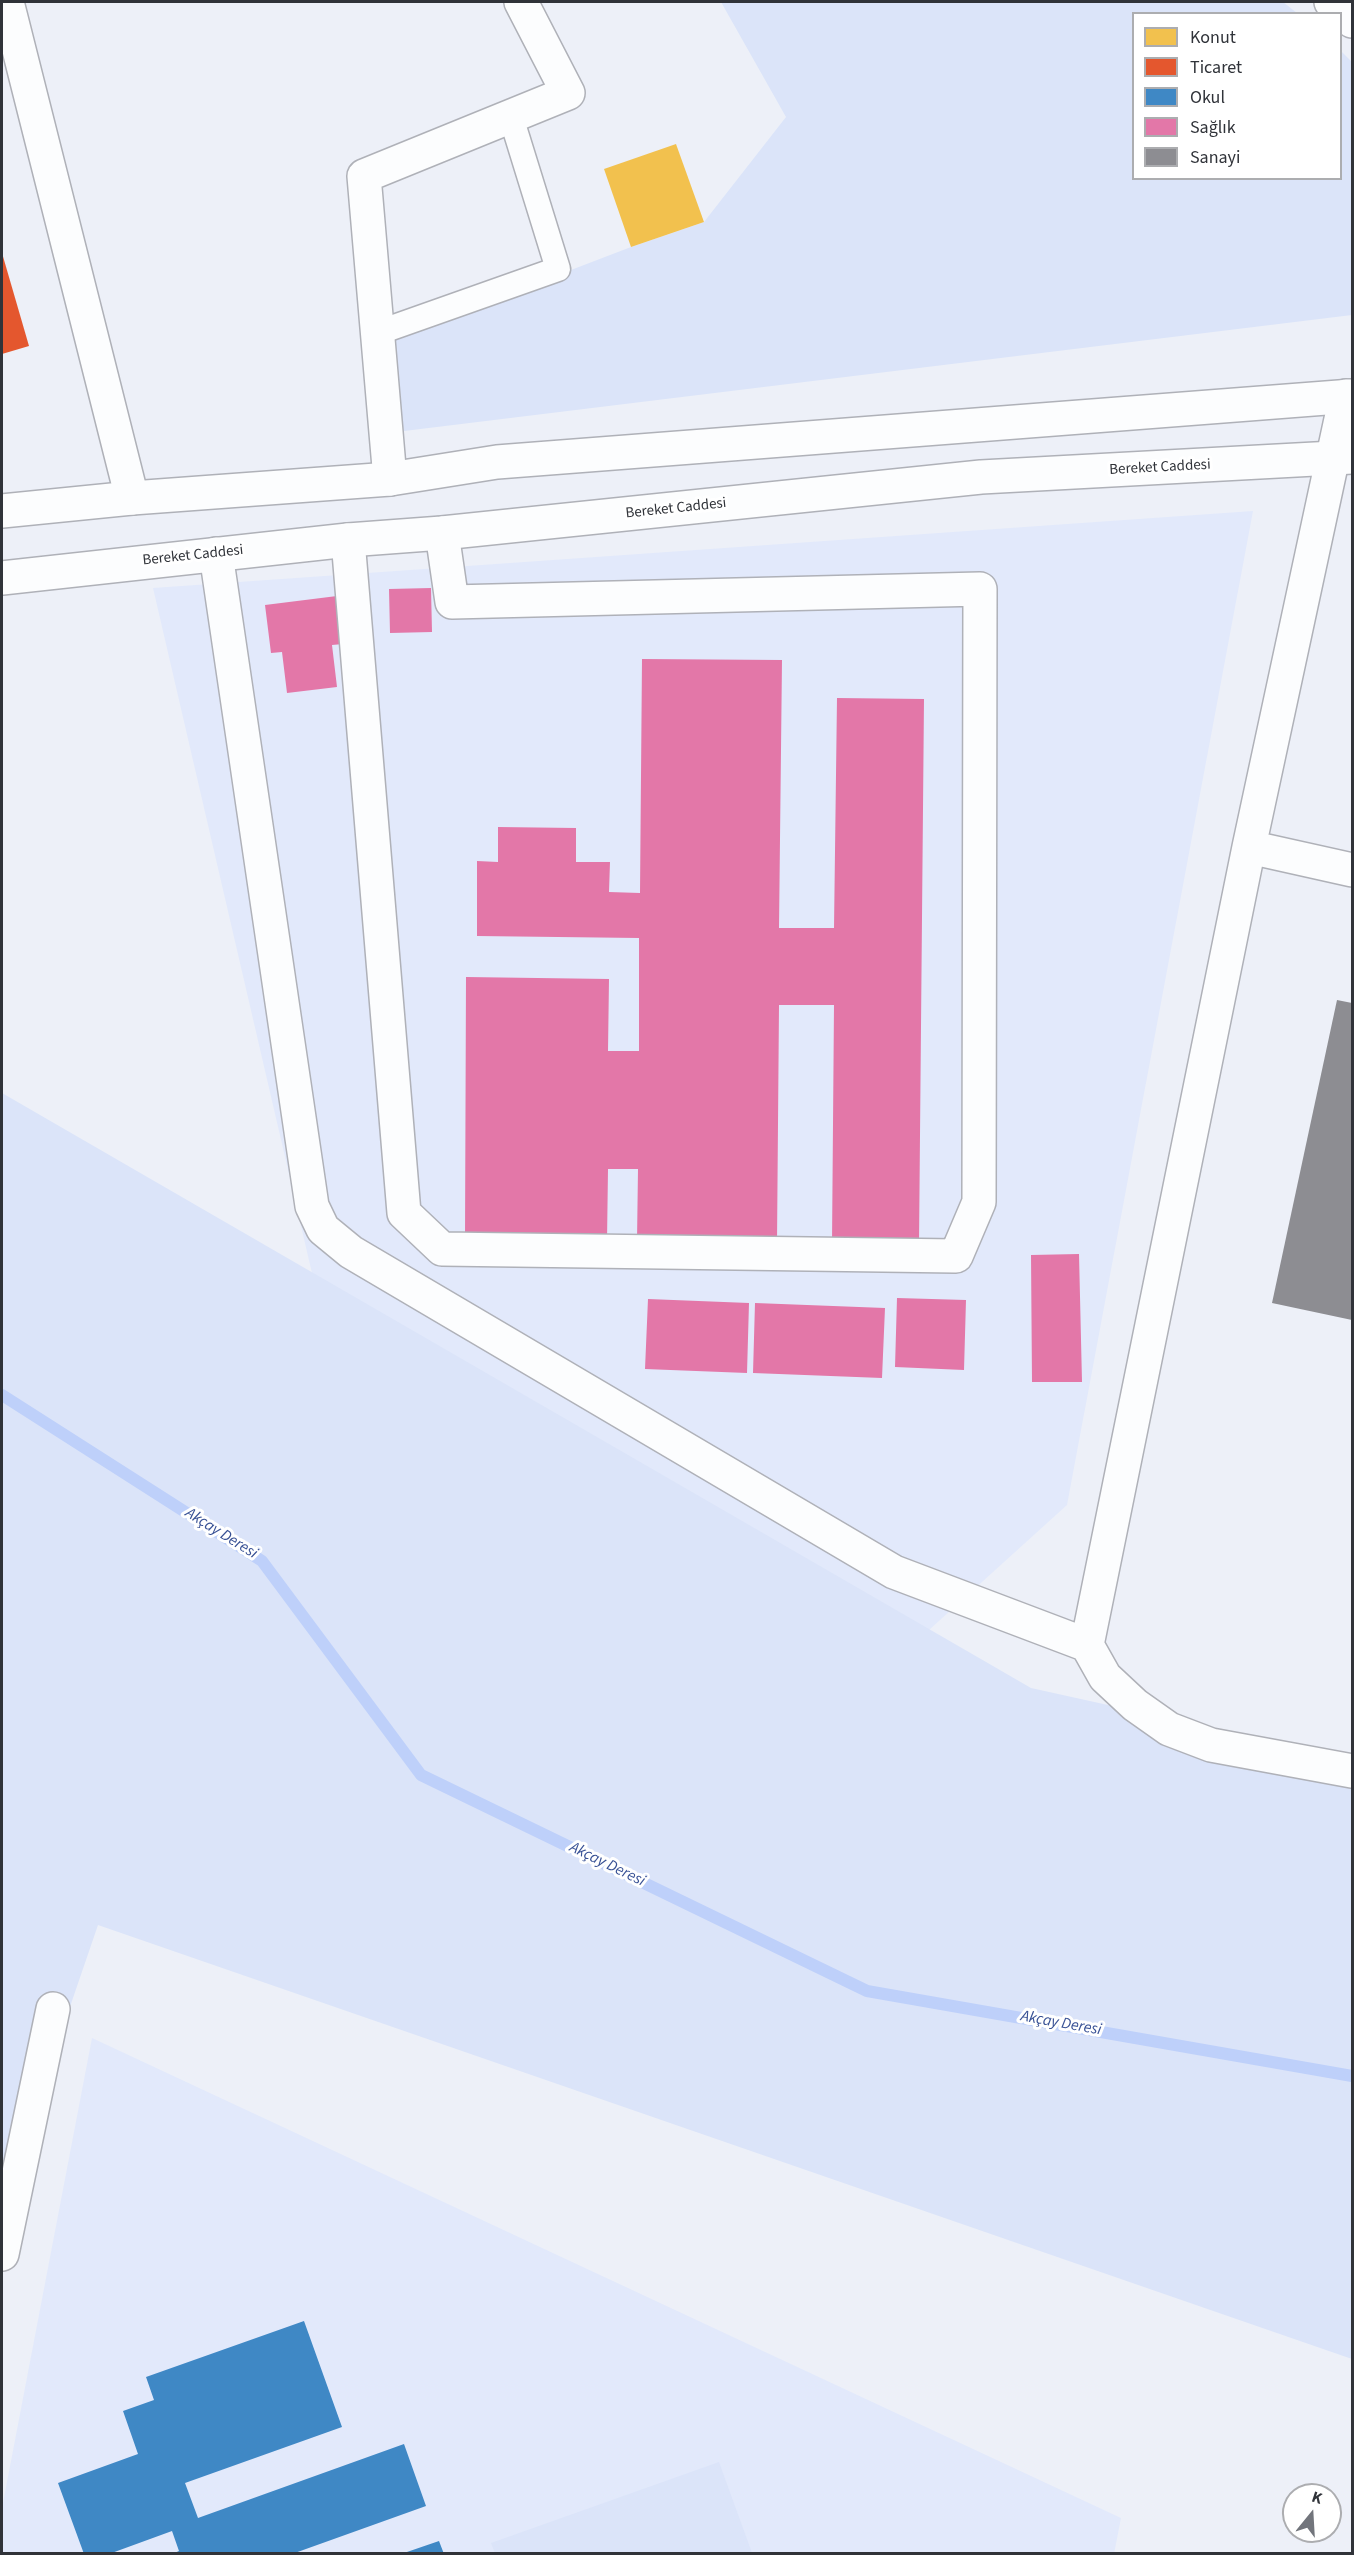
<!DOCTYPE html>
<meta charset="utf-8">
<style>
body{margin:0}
#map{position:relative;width:1354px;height:2555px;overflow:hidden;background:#edf0f8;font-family:"Source Sans 3",sans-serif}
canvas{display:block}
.frame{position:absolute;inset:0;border:3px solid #303339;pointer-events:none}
.legend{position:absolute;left:1132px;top:12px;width:210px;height:168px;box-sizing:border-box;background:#fff;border:2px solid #acadb0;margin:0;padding:8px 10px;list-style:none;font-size:18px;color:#303339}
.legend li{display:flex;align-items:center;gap:12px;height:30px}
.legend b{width:30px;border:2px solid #acadb0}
.north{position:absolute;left:1282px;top:2483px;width:60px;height:60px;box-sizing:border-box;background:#fff;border:2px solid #acadb0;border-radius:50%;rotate:18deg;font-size:16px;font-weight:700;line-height:24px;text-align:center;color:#303339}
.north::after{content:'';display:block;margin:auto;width:21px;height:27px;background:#72757c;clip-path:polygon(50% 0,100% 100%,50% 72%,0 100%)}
</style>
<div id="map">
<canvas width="1354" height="2555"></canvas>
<div class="frame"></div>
<ul class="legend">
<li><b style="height:16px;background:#f2c14e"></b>Konut</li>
<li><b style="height:16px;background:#e4572e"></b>Ticaret</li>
<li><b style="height:16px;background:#3f88c5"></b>Okul</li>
<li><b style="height:16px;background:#e377a8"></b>Sağlık</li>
<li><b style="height:16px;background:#8d8d92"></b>Sanayi</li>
</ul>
<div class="north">K</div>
</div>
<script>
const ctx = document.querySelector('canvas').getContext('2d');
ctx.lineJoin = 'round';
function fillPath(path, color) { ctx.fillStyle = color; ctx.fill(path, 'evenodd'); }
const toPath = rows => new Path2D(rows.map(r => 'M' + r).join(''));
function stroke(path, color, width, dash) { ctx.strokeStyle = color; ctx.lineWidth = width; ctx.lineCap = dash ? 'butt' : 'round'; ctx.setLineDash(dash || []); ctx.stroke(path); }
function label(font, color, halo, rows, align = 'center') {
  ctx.font = font + ' "Source Sans 3",sans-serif'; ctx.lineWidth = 6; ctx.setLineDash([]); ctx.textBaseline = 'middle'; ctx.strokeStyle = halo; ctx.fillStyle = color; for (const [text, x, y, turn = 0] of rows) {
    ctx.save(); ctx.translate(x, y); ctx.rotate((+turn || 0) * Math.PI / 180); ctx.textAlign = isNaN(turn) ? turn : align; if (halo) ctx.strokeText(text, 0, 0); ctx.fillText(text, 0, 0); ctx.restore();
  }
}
fillPath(toPath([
 [1253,511,1067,1505,929,1630,321,1312,153,588],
 [92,2038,1121,2518,1114,2554,2,2554,2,2508]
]), '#e2e9fb');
fillPath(toPath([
 [721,2,1283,2,1297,13,1134,14,1134,178,1340,178,1341,51,1352,62,1352,315,396,432,391,339,631,247,704,222,786,117],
 [2,1093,1031,1688,1352,1759,1352,2359,98,1925,2,2205],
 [719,2462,752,2553,495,2553,491,2543]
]), '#dbe4f9');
fillPath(toPath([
 [676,144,704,222,631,247,604,169]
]), '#f2c14e');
fillPath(toPath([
 [2,253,29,346,2,354]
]), '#e4572e');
fillPath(toPath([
 [304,2321,342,2427,185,2483,198,2518,404,2444,426,2506,292,2554,172,2554,179,2551,172,2531,109,2554,84,2554,58,2483,138,2454,123,2411,154,2400,146,2377],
 [439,2541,444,2554,404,2554,404,2553]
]), '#3f88c5');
fillPath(toPath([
 [431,588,432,632,390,633,389,589],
 [337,596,343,644,332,645,337,687,287,693,282,652,271,653,265,605],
 [642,659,782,660,779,928,834,928,837,698,924,699,919,1244,832,1243,834,1005,779,1005,777,1242,637,1241,638,1169,608,1169,607,1241,465,1239,466,977,609,979,608,1051,639,1051,639,938,477,936,477,861,498,862,498,827,576,828,576,862,610,862,609,892,640,893],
 [1079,1254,1082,1382,1032,1382,1031,1255],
 [897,1298,966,1300,964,1370,895,1367],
 [648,1299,749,1303,747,1373,645,1369],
 [755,1303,885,1308,882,1378,753,1373]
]), '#e377a8');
fillPath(toPath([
 [1337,1000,1352,1003,1352,1320,1272,1303]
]), '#8d8d92');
stroke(toPath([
 [2,1395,262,1561,421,1775,867,1991,1352,2076]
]), '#bed0fa', 12);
const service = toPath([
 [377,333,558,269,511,117]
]);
const minor = toPath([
 [7,2,132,498],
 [390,479,364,176,568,93,521,2],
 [348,540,404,1213,442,1249,956,1256,979,1202,980,589,452,602,442,533],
 [216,554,312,1206,323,1229,351,1252,894,1572,1087,1645,1249,847,1346,396],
 [1249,847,1352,870],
 [1087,1645,1105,1677,1135,1705,1169,1729,1211,1745,1352,1771],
 [2,2254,53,2009]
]);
const tertiary = toPath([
 [2,511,132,498,390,479,497,462,1352,396],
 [2,578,348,540,442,533,981,477,1352,457]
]);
const primary = toPath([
 [1331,2,1352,21]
]);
stroke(service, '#afb1b8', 27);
stroke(minor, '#afb1b8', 36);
stroke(tertiary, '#afb1b8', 36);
stroke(primary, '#afb1b8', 36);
stroke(service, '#fcfdfe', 24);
stroke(minor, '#fcfdfe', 33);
stroke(tertiary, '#fcfdfe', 33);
stroke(primary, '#fcfdfe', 33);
label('15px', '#303339', '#fff', [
 ["Bereket Caddesi",1160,468,-3],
 ["Bereket Caddesi",676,509,-6],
 ["Bereket Caddesi",193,556,-6]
]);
label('italic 16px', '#385195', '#fff', [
 ["Akçay Deresi",221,1534,32],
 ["Akçay Deresi",607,1865,26],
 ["Akçay Deresi",1061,2024,10]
]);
</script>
